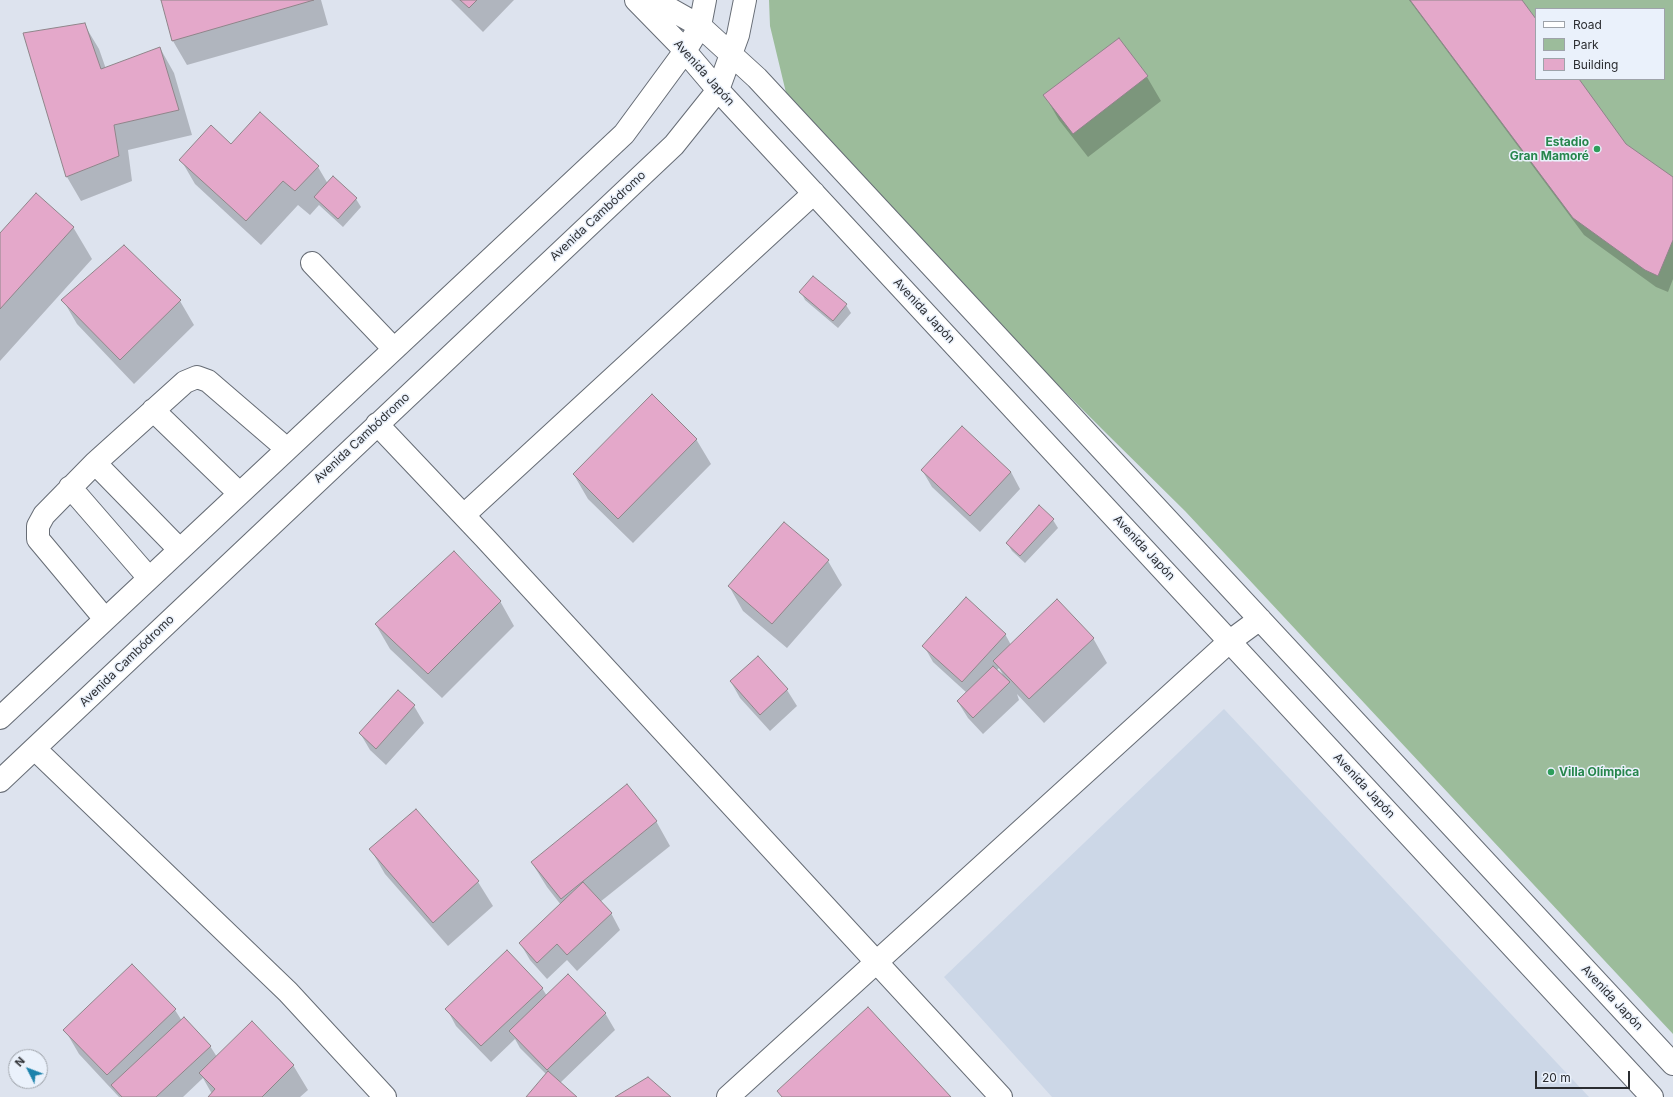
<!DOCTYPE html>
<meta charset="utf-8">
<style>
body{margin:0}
#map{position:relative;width:1673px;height:1097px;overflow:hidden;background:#dde3ee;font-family:Inter,sans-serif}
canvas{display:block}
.legend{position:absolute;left:1535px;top:8px;width:130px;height:72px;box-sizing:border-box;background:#eaf1fb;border:1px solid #9ea3aa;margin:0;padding:5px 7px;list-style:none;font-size:12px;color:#2b2d31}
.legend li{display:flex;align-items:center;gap:8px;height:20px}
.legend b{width:20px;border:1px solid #9ea3aa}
.north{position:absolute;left:8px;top:1049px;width:40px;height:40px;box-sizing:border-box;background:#eaf1fb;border:1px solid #9ea3aa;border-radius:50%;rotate:312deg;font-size:11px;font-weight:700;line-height:16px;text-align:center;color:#2b2d31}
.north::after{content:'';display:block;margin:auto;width:14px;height:18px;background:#1b82ac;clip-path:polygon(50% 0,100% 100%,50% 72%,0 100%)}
.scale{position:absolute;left:1535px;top:1071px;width:95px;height:18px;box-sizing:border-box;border:2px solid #2b2d31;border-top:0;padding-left:5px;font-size:12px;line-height:14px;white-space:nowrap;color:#2b2d31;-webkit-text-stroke:3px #eaf1fb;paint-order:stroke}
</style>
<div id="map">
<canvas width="1673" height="1097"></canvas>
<ul class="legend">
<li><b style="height:5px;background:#fff"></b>Road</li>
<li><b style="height:11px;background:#9cbc9b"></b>Park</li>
<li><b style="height:11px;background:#e4a8ca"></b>Building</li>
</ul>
<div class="north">N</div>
<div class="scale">20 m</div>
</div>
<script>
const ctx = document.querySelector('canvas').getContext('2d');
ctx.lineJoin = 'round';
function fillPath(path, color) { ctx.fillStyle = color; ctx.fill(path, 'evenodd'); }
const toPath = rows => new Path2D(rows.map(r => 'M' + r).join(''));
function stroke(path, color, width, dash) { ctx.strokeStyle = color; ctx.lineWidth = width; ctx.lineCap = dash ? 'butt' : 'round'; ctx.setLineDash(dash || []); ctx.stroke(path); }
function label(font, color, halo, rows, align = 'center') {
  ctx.font = font + ' Inter,sans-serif'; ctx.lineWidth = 3; ctx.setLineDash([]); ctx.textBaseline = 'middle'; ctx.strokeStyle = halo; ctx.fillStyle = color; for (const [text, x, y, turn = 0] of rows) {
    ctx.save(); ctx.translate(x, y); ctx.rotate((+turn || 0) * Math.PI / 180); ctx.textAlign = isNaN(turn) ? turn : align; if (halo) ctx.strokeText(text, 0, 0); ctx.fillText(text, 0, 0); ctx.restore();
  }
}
fillPath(toPath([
 [1224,709,1589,1097,1052,1097,944,977]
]), '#ccd7e7');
fillPath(toPath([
 [769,0,1673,0,1673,1034,1185,511,1108,435,825,152,788,101,770,26],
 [1536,9,1664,9,1664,79,1536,79]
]), '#9cbc9b');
fillPath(toPath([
 [162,0,321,0,328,25,187,65,173,41],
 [451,0,514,0,483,32],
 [1409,0,1521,0,1536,21,1536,79,1578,79,1626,145,1673,178,1673,279,1668,292,1656,287,1584,235],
 [84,24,99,49,106,69,160,48,174,73,192,135,128,150,132,181,81,201,67,177],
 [1119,39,1147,77,1161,101,1088,157,1059,120,1045,96],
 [231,145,318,167,328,184,333,178,356,199,361,207,343,227,319,205,310,215,298,205,261,245,195,184,181,160],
 [73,227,92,259,0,361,0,234],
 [801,292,846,305,851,313,838,328,805,300],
 [63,300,180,301,194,325,134,384,77,324],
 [962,427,1011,472,1020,489,980,532,932,487,922,470],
 [696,439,711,464,633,543,588,499,574,475],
 [1040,507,1053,520,1058,528,1025,563,1012,551,1007,543],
 [828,561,842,585,787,648,743,611,729,586],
 [500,601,514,626,442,698,390,649,376,625],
 [1005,634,1011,645,1093,638,1107,663,1044,723,1017,694,1019,700,983,734,968,718,958,702,967,693,933,662,924,646],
 [999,668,1003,675,997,670],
 [758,657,787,690,797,706,770,731,740,698,731,682],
 [398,691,414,706,424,723,386,765,370,750,360,733],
 [416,810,478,882,493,906,448,946,385,874,371,850],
 [656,821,670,846,600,902,611,913,620,930,577,971,567,960,547,979,530,960,520,943,561,905,547,887,532,863],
 [542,988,547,996,605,1013,615,1030,560,1083,576,1097,527,1097,546,1074,520,1048,515,1039,491,1062,456,1026,447,1009],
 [175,1010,182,1021,210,1046,217,1057,293,1065,308,1090,300,1097,209,1097,212,1094,203,1078,183,1097,119,1097,79,1054,65,1030]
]), '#0003');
const building = toPath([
 [161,0,314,0,172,41,161,0],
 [460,0,477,0,469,8,460,0],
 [1410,0,1522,0,1536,19,1536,79,1579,79,1626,144,1673,177,1673,240,1658,276,1645,270,1573,218,1410,0],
 [85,23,101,69,160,47,179,110,114,125,119,156,66,177,23,33,85,23],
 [1119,38,1148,76,1073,134,1043,95,1119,38],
 [260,112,319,166,295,191,283,181,246,221,179,160,211,125,231,144,260,112],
 [333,176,357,198,338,219,314,197,333,176],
 [36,193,74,227,0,309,0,233,36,193],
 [124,245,181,300,120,360,61,300,124,245],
 [813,276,847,304,833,321,799,292,813,276],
 [652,394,697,439,618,519,573,474,652,394],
 [962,426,1011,472,970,516,921,470,962,426],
 [1039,505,1054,519,1020,556,1006,543,1039,505],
 [784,522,829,560,772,624,728,586,784,522],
 [454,551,501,601,428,674,375,624,454,551],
 [966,597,1006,634,962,682,922,646,966,597],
 [1057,599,1094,638,1029,699,993,661,1057,599],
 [758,656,788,689,760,715,730,681,758,656],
 [993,666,1010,682,973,718,957,701,993,666],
 [398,690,415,705,376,749,359,733,398,690],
 [627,784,657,821,561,899,531,862,627,784],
 [416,809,479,881,433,923,369,849,416,809],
 [583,882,612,913,567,955,557,944,537,963,519,943,583,882],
 [507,950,543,988,481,1046,445,1009,507,950],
 [132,964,176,1009,107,1075,63,1030,132,964],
 [568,974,606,1013,547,1070,509,1031,568,974],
 [868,1007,951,1097,782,1097,777,1091,868,1007],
 [184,1017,211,1046,156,1097,122,1097,111,1085,184,1017],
 [252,1021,294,1065,262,1097,208,1097,215,1089,199,1073,252,1021],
 [548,1071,577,1097,526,1097,548,1071],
 [648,1077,671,1097,615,1097,648,1077]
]);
fillPath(building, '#e4a8ca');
stroke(building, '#8f858a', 1);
const minor = toPath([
 [636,0,678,43,718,90,1652,1097],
 [654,0,700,26,757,78,1673,1064],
 [312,263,394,349],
 [153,410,239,493],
 [377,424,485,538,1001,1097],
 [95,463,179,549],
 [70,487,149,578],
 [464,515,814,193],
 [105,619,38,539,38,526,44,515,95,463,185,382,197,377,208,381,287,449],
 [0,718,624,134,685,51,700,26,705,0],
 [35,749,288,992,385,1097],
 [0,781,674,145,718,90,738,35,745,0],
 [728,1097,1230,641,1260,619]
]);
stroke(minor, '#666c75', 24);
stroke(minor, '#fff', 22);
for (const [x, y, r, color] of [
 [1597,149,4,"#2e9e5b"],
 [1551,772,4,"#2e9e5b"]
]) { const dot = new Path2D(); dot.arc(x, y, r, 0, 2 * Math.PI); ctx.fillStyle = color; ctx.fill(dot); stroke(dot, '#eaf1fb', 1.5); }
label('12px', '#2b2d31', '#eaf1fb', [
 ["Avenida Japón",704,73,48],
 ["Avenida Cambódromo",598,216,-43],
 ["Avenida Japón",924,311,47],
 ["Avenida Cambódromo",362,438,-43],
 ["Avenida Japón",1144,548,47],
 ["Avenida Cambódromo",127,661,-44],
 ["Avenida Japón",1364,786,47],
 ["Avenida Japón",1612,998,47]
]);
label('bold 12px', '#27864d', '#eaf1fb', [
 ["Estadio",1589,142],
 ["Gran Mamoré",1589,156],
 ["Villa Olímpica",1559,772,"left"]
], 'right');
</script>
